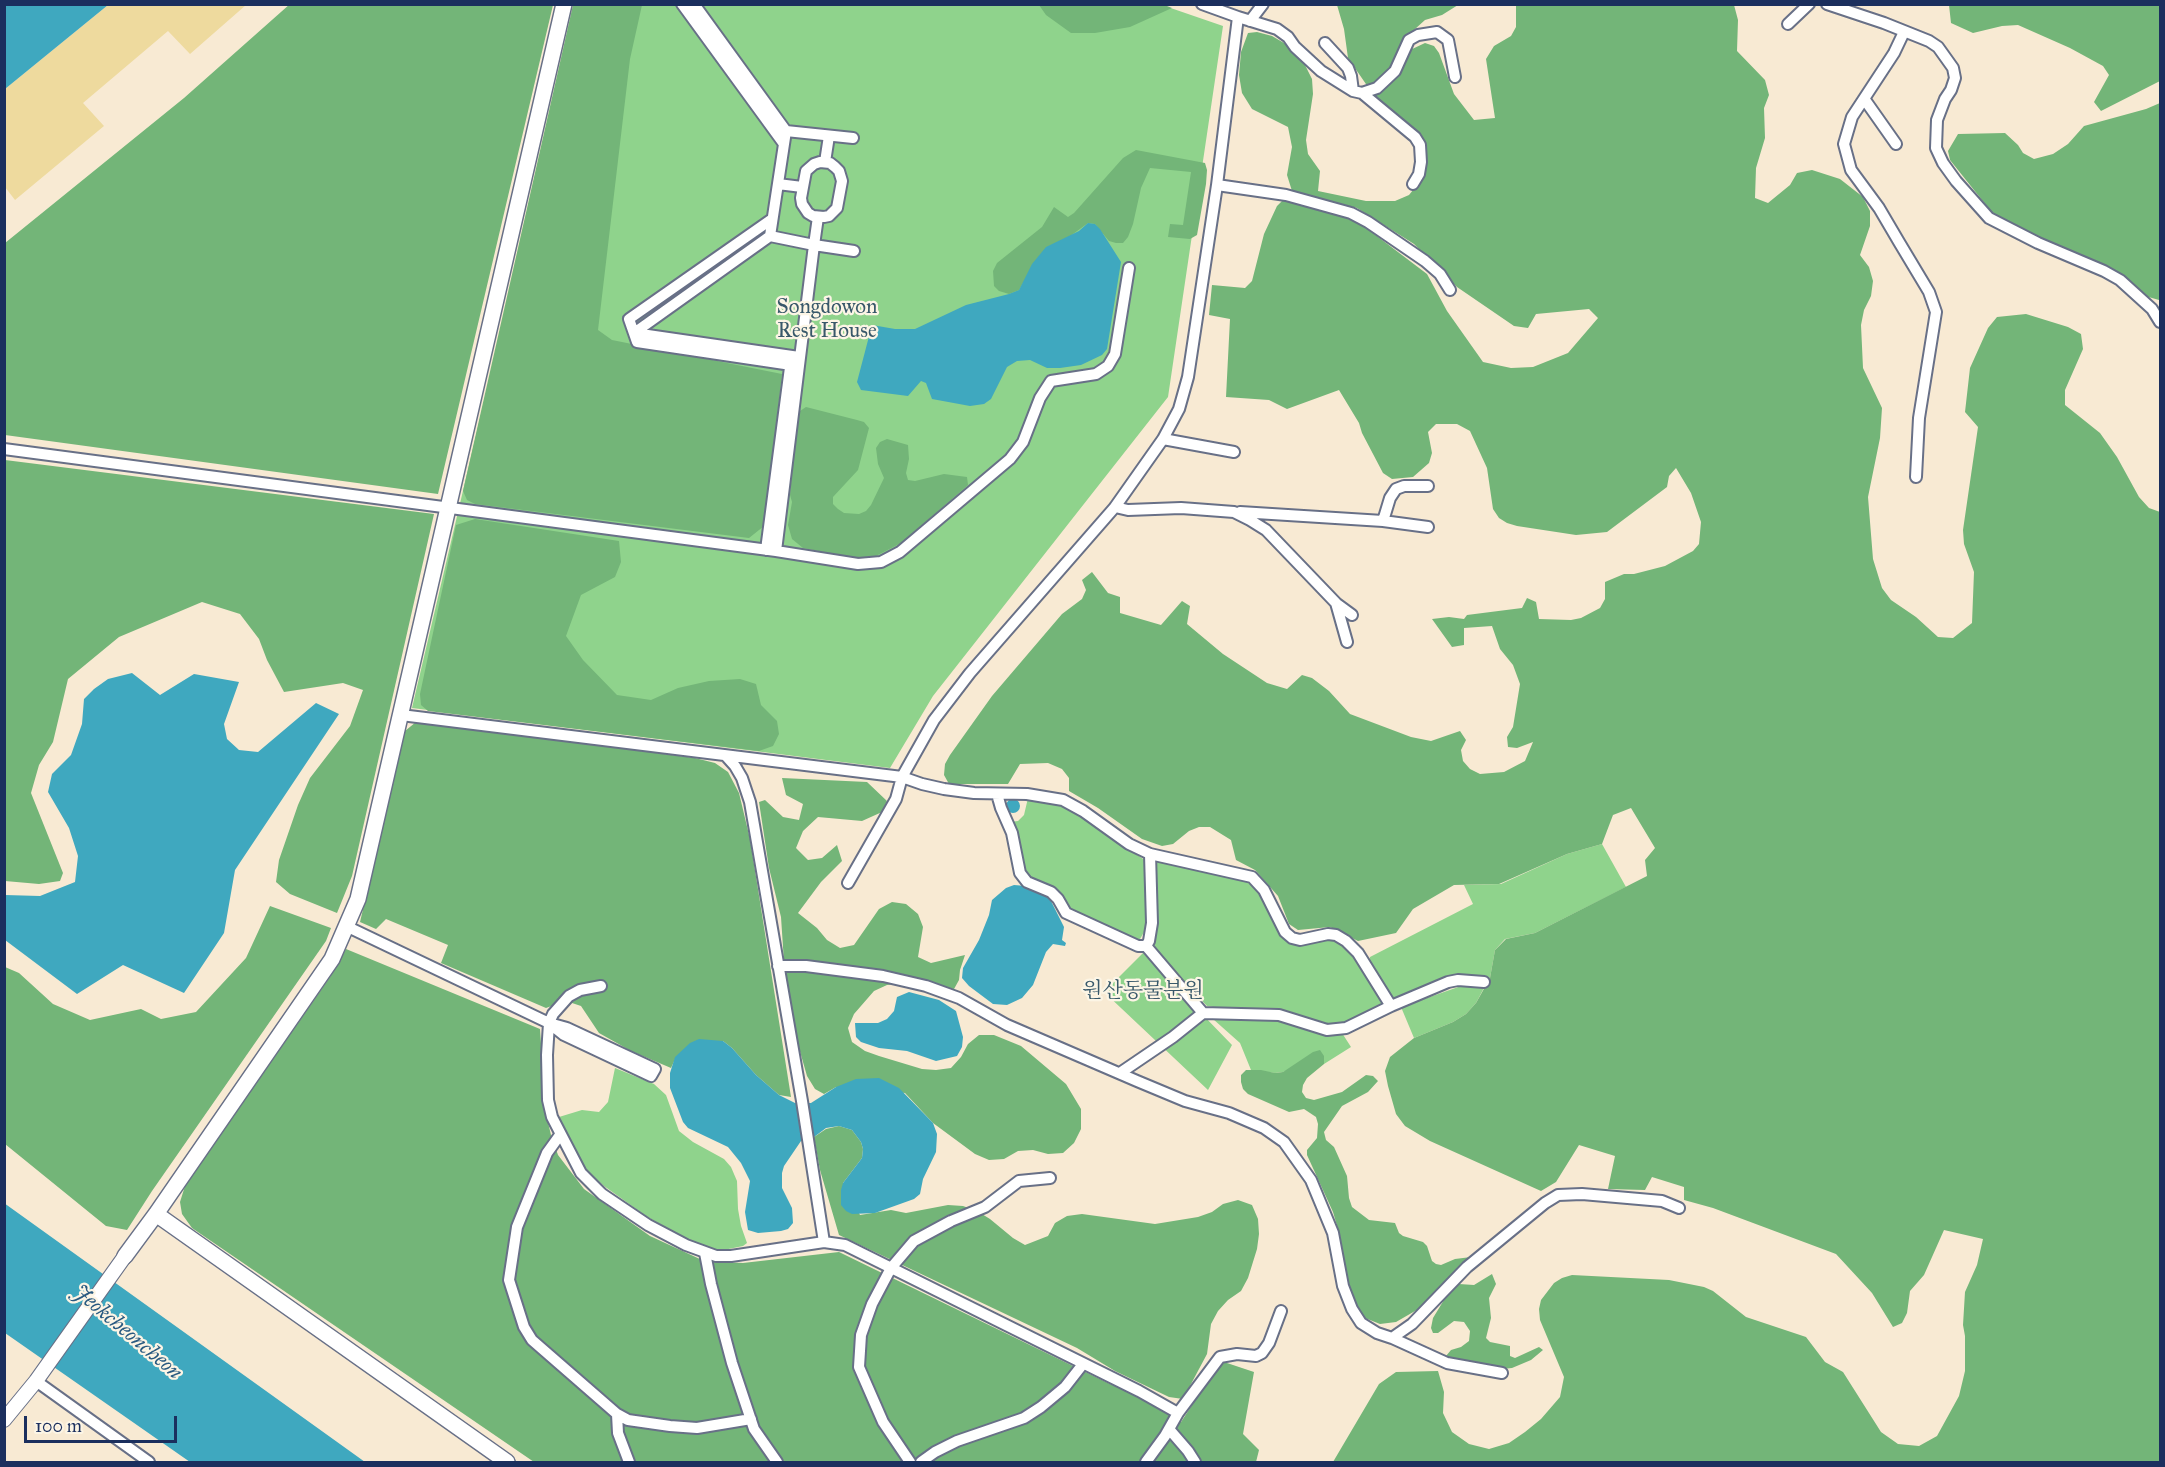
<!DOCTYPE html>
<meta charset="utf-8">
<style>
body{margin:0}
#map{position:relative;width:2165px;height:1467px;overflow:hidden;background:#f8ead3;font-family:"IM FELL Great Primer",serif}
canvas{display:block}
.frame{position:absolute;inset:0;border:6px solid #1b2f5e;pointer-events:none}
.scale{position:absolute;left:24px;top:1416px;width:153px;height:27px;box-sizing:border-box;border:3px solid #1b2f5e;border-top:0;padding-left:8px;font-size:18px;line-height:21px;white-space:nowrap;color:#1b2f5e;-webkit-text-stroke:4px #fcf5e5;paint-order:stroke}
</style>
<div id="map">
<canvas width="2165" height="1467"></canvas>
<div class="frame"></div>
<div class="scale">100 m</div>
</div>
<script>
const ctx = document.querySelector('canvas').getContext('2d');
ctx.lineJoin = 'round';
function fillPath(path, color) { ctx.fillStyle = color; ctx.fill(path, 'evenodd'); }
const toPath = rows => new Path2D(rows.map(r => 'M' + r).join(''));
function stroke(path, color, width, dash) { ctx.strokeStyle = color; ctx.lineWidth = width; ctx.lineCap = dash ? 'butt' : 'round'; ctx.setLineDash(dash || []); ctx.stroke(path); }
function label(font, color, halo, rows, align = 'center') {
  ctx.font = font + ' "IM FELL Great Primer","Noto Serif KR",serif'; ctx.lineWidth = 4.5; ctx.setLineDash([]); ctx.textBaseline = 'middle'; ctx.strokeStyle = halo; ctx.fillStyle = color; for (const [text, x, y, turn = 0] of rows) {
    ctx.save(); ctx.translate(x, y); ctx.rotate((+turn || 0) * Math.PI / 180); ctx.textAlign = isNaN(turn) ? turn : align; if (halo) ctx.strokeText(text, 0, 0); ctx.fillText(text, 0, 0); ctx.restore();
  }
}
fillPath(toPath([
 [1159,4,1223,26,1168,397,933,696,890,768,412,708,577,5],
 [1028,798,1064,804,1146,861,1147,927,1140,939,1131,939,1067,910,1025,875,1010,822,1018,821,1024,815],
 [1602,844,1626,887,1535,933,1505,939,1495,950,1490,978,1453,975,1396,1001,1391,1000,1369,962,1370,957,1473,904,1464,885,1501,884,1567,854],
 [1156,862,1241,876,1254,883,1284,936,1331,938,1339,941,1358,960,1382,1000,1382,1005,1342,1026,1207,1006,1152,948,1156,925],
 [1143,953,1232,1045,1208,1090,1104,992],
 [1467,984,1485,986,1476,1003,1466,1014,1453,1022,1414,1038,1401,1007],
 [1233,1016,1278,1019,1323,1033,1332,1035,1342,1033,1351,1047,1324,1064,1324,1056,1283,1072,1275,1073,1251,1070,1240,1043,1213,1019],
 [615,1068,654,1084,666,1095,679,1131,693,1142,724,1159,731,1167,737,1181,738,1209,741,1226,747,1243,743,1246,719,1251,688,1240,646,1216,604,1186,585,1169,567,1138,559,1117,582,1110,599,1112,608,1102]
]), '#8fd38c');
fillPath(toPath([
 [290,4,553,5,438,494,5,435,5,243,184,98],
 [1162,4,1172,8,1130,27,1095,33,1071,33,1046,15,1039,5],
 [573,5,642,5,630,59,598,330,612,340,782,374,764,526,749,538,475,504,467,500,463,491],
 [1337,5,1458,5,1442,15,1425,20,1404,39,1391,69,1380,80,1368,87,1348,58,1344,29],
 [1516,5,1734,5,1738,20,1737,51,1765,80,1769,95,1764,108,1765,138,1756,168,1755,198,1768,203,1790,185,1797,173,1812,170,1840,179,1863,197,1870,211,1870,226,1860,255,1869,267,1873,281,1871,296,1864,310,1861,325,1863,368,1882,408,1880,438,1868,497,1873,559,1882,588,1891,600,1916,617,1938,637,1953,638,1972,623,1974,572,1964,544,1963,530,1978,427,1965,412,1970,368,1988,328,1997,317,2026,314,2068,327,2081,334,2083,349,2065,390,2065,405,2100,433,2117,457,2139,497,2149,508,2160,512,2160,1462,1333,1462,1379,1384,1396,1372,1438,1371,1444,1392,1443,1413,1452,1432,1469,1444,1489,1449,1509,1443,1525,1432,1541,1419,1560,1397,1564,1377,1540,1320,1539,1309,1541,1300,1554,1283,1562,1278,1572,1275,1669,1280,1704,1287,1713,1291,1746,1317,1806,1337,1825,1362,1843,1372,1881,1432,1898,1444,1919,1446,1937,1436,1959,1396,1965,1371,1965,1336,1963,1325,1965,1292,1977,1265,1983,1239,1944,1230,1924,1275,1910,1291,1907,1313,1902,1323,1893,1327,1872,1293,1836,1254,1713,1208,1684,1200,1684,1187,1652,1177,1645,1190,1608,1189,1615,1156,1579,1145,1556,1182,1541,1191,1430,1141,1405,1126,1396,1114,1388,1086,1385,1071,1390,1057,1414,1038,1453,1022,1466,1014,1476,1003,1490,978,1495,950,1506,939,1535,933,1647,876,1645,860,1655,848,1631,808,1613,815,1602,844,1567,854,1499,884,1454,885,1413,909,1396,933,1358,941,1330,927,1298,930,1289,924,1278,896,1255,870,1236,860,1231,840,1210,827,1199,827,1189,831,1173,844,1162,846,1142,839,1098,808,1069,791,1069,778,1062,769,1048,763,1020,764,1008,784,949,784,944,775,945,764,950,755,992,696,1062,614,1082,599,1086,590,1082,580,1092,572,1108,593,1120,597,1120,613,1161,625,1182,601,1190,606,1187,624,1223,654,1267,683,1287,689,1302,675,1312,678,1329,691,1350,714,1411,737,1431,741,1460,731,1466,740,1461,750,1463,761,1470,769,1480,774,1504,772,1525,761,1533,742,1517,748,1508,747,1507,737,1513,727,1520,684,1513,665,1500,649,1492,626,1464,628,1464,645,1452,647,1432,619,1449,617,1464,619,1467,615,1522,608,1527,598,1536,602,1539,619,1571,620,1581,618,1600,608,1605,599,1605,582,1624,574,1634,574,1665,566,1693,551,1699,544,1701,522,1691,493,1676,468,1669,476,1667,487,1607,532,1576,535,1517,526,1507,523,1499,518,1493,509,1487,468,1470,431,1457,424,1436,424,1428,432,1432,453,1429,463,1413,477,1392,479,1383,473,1362,433,1359,423,1339,390,1287,409,1269,400,1226,397,1230,319,1209,315,1212,285,1245,288,1252,281,1264,234,1277,206,1284,199,1357,221,1427,274,1447,311,1483,362,1511,368,1533,367,1568,353,1598,318,1589,309,1536,314,1528,328,1514,326,1457,287,1414,244,1357,208,1292,191,1287,175,1292,147,1288,127,1252,109,1242,93,1239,75,1241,52,1248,33,1257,32,1272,36,1284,43,1305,65,1312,79,1313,94,1306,140,1308,154,1320,171,1318,191,1366,201,1395,201,1409,195,1418,184,1425,156,1371,95,1380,91,1398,76,1410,50,1425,43,1434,46,1439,53,1454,94,1474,120,1495,118,1486,59,1494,46,1511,36,1516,27],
 [1949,5,2160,5,2160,81,2101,111,2094,102,2109,75,2103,66,2070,48,2018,25,2002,26,1973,33,1951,23],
 [2160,103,2160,299,2159,300,2145,296,2124,280,2036,249,1994,215,1950,160,1948,151,1958,134,2005,133,2018,145,2023,153,2034,159,2053,154,2068,144,2084,126,2146,109],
 [1136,150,1205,163,1207,170,1206,184,1197,235,1190,239,1168,237,1170,224,1183,225,1191,172,1150,168,1141,188,1133,224,1128,237,1123,243,1116,243,1109,241,1095,224,1088,223,1073,234,1023,283,1019,290,1009,294,999,291,994,286,993,271,997,263,1042,227,1054,207,1068,217,1074,213,1123,158],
 [806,407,857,420,864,422,869,428,858,470,833,497,833,504,838,509,844,513,859,514,866,511,871,505,884,478,878,464,876,448,880,442,887,439,908,445,909,459,906,473,908,480,915,481,944,474,967,477,968,485,901,543,876,556,861,559,803,548,792,539,788,525,792,502,790,495,797,419,800,411],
 [5,460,434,514,352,876,337,913,290,894,276,882,279,860,298,805,310,778,350,726,363,690,343,683,284,692,267,660,259,639,240,614,202,602,119,637,68,679,53,742,39,765,31,793,63,873,60,881,39,884,5,881],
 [475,519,619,541,621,562,615,577,581,595,566,636,583,660,617,695,651,700,678,688,709,681,740,679,756,684,761,705,777,721,779,734,773,746,759,751,428,711,421,705,420,694,456,525],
 [416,722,695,758,715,763,728,772,739,793,750,839,791,1097,779,1095,756,1075,732,1048,723,1041,676,1057,671,1068,631,1051,599,1033,581,1006,566,1001,546,1008,441,963,448,945,386,919,376,929,360,922,405,731],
 [782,778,867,782,887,801,882,812,862,821,818,817,803,831,796,848,808,860,822,858,837,845,842,861,821,882,798,913,817,928,827,940,840,948,854,945,879,909,892,902,906,904,918,914,923,927,918,957,931,963,965,955,960,970,959,980,954,989,902,983,887,985,874,991,854,1014,848,1028,852,1042,865,1051,879,1056,922,1069,936,1070,951,1068,961,1057,968,1044,979,1035,994,1035,1021,1046,1066,1084,1081,1109,1081,1129,1074,1143,1063,1153,1048,1154,1033,1150,1018,1151,1004,1159,989,1160,975,1154,933,1123,905,1093,836,1087,824,1094,815,1089,807,1076,795,1034,784,962,781,917,769,868,759,802,765,800,783,817,799,820,803,804,786,795],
 [270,906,331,928,326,941,152,1191,127,1230,106,1226,5,1144,5,967,19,973,53,1004,90,1020,141,1009,161,1019,196,1012,246,958],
 [346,949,540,1029,546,1114,551,1135,558,1155,584,1189,650,1236,702,1260,722,1262,743,1263,839,1252,1110,1384,1141,1397,1181,1422,1221,1361,1254,1372,1243,1434,1259,1450,1256,1462,534,1462,192,1228,182,1214,180,1202,185,1186,330,977],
 [1320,1050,1324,1056,1324,1064,1307,1078,1303,1085,1302,1092,1306,1098,1314,1100,1342,1092,1366,1075,1373,1076,1378,1081,1368,1092,1342,1106,1324,1132,1326,1140,1334,1147,1347,1176,1349,1198,1352,1207,1369,1220,1395,1223,1399,1233,1403,1236,1423,1242,1427,1246,1432,1261,1436,1264,1441,1265,1455,1259,1471,1257,1422,1307,1396,1322,1380,1324,1365,1318,1358,1310,1351,1296,1340,1236,1333,1212,1307,1155,1307,1150,1317,1138,1318,1124,1316,1117,1304,1109,1289,1112,1248,1094,1243,1089,1241,1082,1241,1075,1246,1070,1261,1070,1275,1073,1283,1072,1313,1052],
 [839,1126,852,1130,861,1142,863,1149,862,1158,843,1183,860,1215,891,1210,906,1213,948,1205,963,1206,977,1211,990,1219,1013,1238,1025,1245,1048,1236,1055,1223,1067,1216,1082,1214,1155,1224,1198,1217,1212,1212,1223,1204,1238,1200,1252,1205,1258,1219,1259,1234,1257,1249,1248,1278,1241,1291,1228,1300,1218,1311,1211,1324,1207,1354,1183,1399,1169,1397,1115,1371,1077,1348,839,1235,820,1170,814,1137,826,1129],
 [1492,1274,1496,1284,1489,1298,1491,1318,1486,1338,1490,1342,1510,1346,1510,1356,1515,1358,1539,1347,1543,1350,1531,1360,1512,1368,1502,1369,1476,1366,1446,1356,1451,1350,1461,1347,1469,1341,1470,1331,1464,1322,1454,1321,1438,1333,1433,1333,1431,1328,1433,1318,1447,1295,1454,1287,1459,1284,1474,1285]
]), '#73b578');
fillPath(toPath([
 [108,5,246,5,190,54,168,31,83,103,104,126,15,200,5,187,5,89]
]), '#eeda9e');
fillPath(toPath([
 [5,4,108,4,108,5,5,89],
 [1088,223,1095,224,1100,229,1121,262,1107,349,1102,355,1081,365,1060,368,1047,368,1030,360,1017,361,1007,367,991,399,984,404,970,406,932,399,926,383,921,381,908,396,861,390,857,382,872,325,895,329,915,329,966,305,1009,294,1019,290,1032,264,1046,247,1079,231],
 [132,673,160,695,194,674,239,682,224,724,227,739,239,750,258,752,316,703,339,714,235,870,224,933,184,993,123,965,77,994,5,940,5,895,40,896,75,882,78,856,69,828,48,792,52,774,71,755,82,724,84,699,94,689,108,679],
 '1006 806a7 7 0 1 1 14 0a7 7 0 1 1-14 0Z',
 [1014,885,1026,886,1047,893,1064,927,1062,940,1066,943,1065,946,1053,944,1046,952,1033,985,1022,998,1007,1005,993,1004,969,986,962,978,963,968,979,940,989,915,992,900,1006,888],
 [909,992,939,1000,956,1011,963,1037,962,1047,957,1056,936,1061,907,1051,879,1048,861,1042,856,1037,855,1023,878,1023,887,1019,894,1011,897,997],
 [699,1039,723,1041,732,1048,756,1075,779,1095,795,1103,811,1103,836,1087,856,1079,879,1078,899,1088,933,1123,937,1134,936,1152,923,1179,920,1194,914,1199,875,1213,852,1214,846,1211,841,1205,841,1190,843,1183,862,1158,863,1149,861,1142,852,1130,839,1126,826,1128,814,1137,801,1141,784,1166,782,1173,782,1188,792,1208,793,1223,788,1229,781,1231,758,1233,748,1230,745,1212,750,1181,741,1163,728,1147,688,1128,683,1122,670,1088,670,1073,675,1057,690,1043],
 [4,1203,365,1462,190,1462,5,1333]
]), '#3fa8bf');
const minor = toPath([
 [682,4,784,144],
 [694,4,786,131],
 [1827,4,1884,23,1929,41,1938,47,1953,68,1955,78,1951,90,1945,99,1937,120,1936,148,1943,163,1956,181,1989,218,2038,243,2104,271,2120,280,2152,309,2160,322],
 [1238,17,1277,29,1288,37,1295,47,1321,71,1353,91,1362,93,1377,88,1395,71,1409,40,1418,35,1437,32,1448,40,1455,77],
 [1250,21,1263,4],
 [1788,24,1809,4],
 [1904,32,1894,53,1852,117,1844,144,1851,170,1879,208,1899,242,1929,292,1936,312,1919,418,1916,477],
 [1325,43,1348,68,1351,76,1353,91],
 [1362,93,1415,137,1420,145,1421,162,1419,174,1413,184],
 [1865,100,1896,144],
 [820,162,830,163,835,167,839,171,842,181,837,208,829,216,824,217,813,216,808,213,802,204,801,198,806,171,814,164,820,162],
 [825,162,829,136],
 [778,184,802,187],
 [1217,185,1286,195,1351,213,1368,222,1425,261,1440,274,1450,290],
 [818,217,814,245,854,251],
 [772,219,629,319,637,342,798,366],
 [770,236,634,333,799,357],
 [1163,439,1234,452],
 [4,449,776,551,858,564,881,562,900,552,1010,459,1023,442,1040,398,1051,381,1096,374,1108,366,1115,354,1129,268],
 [1115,507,1128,510,1181,508,1234,512,1250,520,1266,530,1336,603,1347,642],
 [1240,512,1383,521,1428,527],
 [1383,521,1390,498,1396,489,1404,486,1428,486],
 [766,550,791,360],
 [776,551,814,245,770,236,786,131,853,138],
 [1337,604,1352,615],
 [401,715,902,777,922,784,944,789,974,793,1027,794,1063,800,1083,811,1129,844,1150,854,1252,877,1264,890,1285,932,1292,938,1300,940,1328,934,1336,935,1346,941,1358,953,1391,1006,1346,1028,1327,1030,1279,1015,1203,1013,1173,1037,1120,1073],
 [726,756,735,766,742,778,750,802,802,1101,824,1242],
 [997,794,1001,808,1012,833,1020,873,1027,882,1051,892,1058,899,1066,913,1138,946,1146,946],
 [1150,854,1152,923,1149,941,1146,946,1203,1013],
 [848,883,896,799,902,777,934,720,970,673,1115,507,1163,439,1179,409,1188,377,1217,185,1238,17,1202,4],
 [348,927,549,1023,564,1035,651,1076,655,1069,567,1028,549,1023],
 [778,966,806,966,883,976,926,986,959,998,1007,1025,1137,1081,1185,1101,1229,1113,1264,1128,1284,1142,1311,1180,1333,1233,1343,1286,1352,1309,1361,1323,1377,1333,1392,1338,1412,1324,1467,1267,1545,1203,1558,1195,1582,1194,1662,1201,1679,1208],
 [601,986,580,990,569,996,553,1014,549,1023,547,1055,548,1100,552,1117,581,1173,602,1194,648,1225,686,1245,716,1256,731,1256,824,1242,845,1245,1139,1391,1178,1413],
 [1391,1006,1448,982,1458,980,1484,982],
 [560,1135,547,1153,517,1227,509,1280,524,1327,532,1340,617,1414,628,1420,670,1426,697,1428,751,1419],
 [705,1253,711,1284,732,1363,754,1429,777,1462],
 [1392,1338,1447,1363,1502,1373],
 [36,1381,149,1462],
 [617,1414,618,1433,629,1462],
 [1169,1429,1188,1451,1195,1462],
 [910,1462,883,1422,859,1367,861,1335,872,1304,891,1268,914,1241,951,1221,985,1207,1019,1181,1050,1178],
 [921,1462,935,1452,957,1441,1024,1418,1041,1407,1065,1387,1083,1364],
 [1146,1462,1165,1436,1178,1413,1220,1357,1237,1354,1256,1356,1262,1353,1269,1343,1281,1311]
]);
const tertiary = toPath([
 [4,1420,36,1381,125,1256]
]);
const secondary = toPath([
 [156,1214,507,1462],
 [125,1256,156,1214,332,959,358,899,564,4]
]);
stroke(minor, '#687087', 14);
stroke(tertiary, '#687087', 16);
stroke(secondary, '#687087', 18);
stroke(minor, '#fff', 10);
stroke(tertiary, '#fff', 14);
stroke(secondary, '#fff', 15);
label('21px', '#38586a', '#fcf5e5', [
 ["Songdowon",827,308],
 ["Rest House",827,332],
 ["원산동물분원",1143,992]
]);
label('italic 22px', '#285980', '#fcf5e5', [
 ["Jeokcheoncheon",127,1333,40]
]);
</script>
